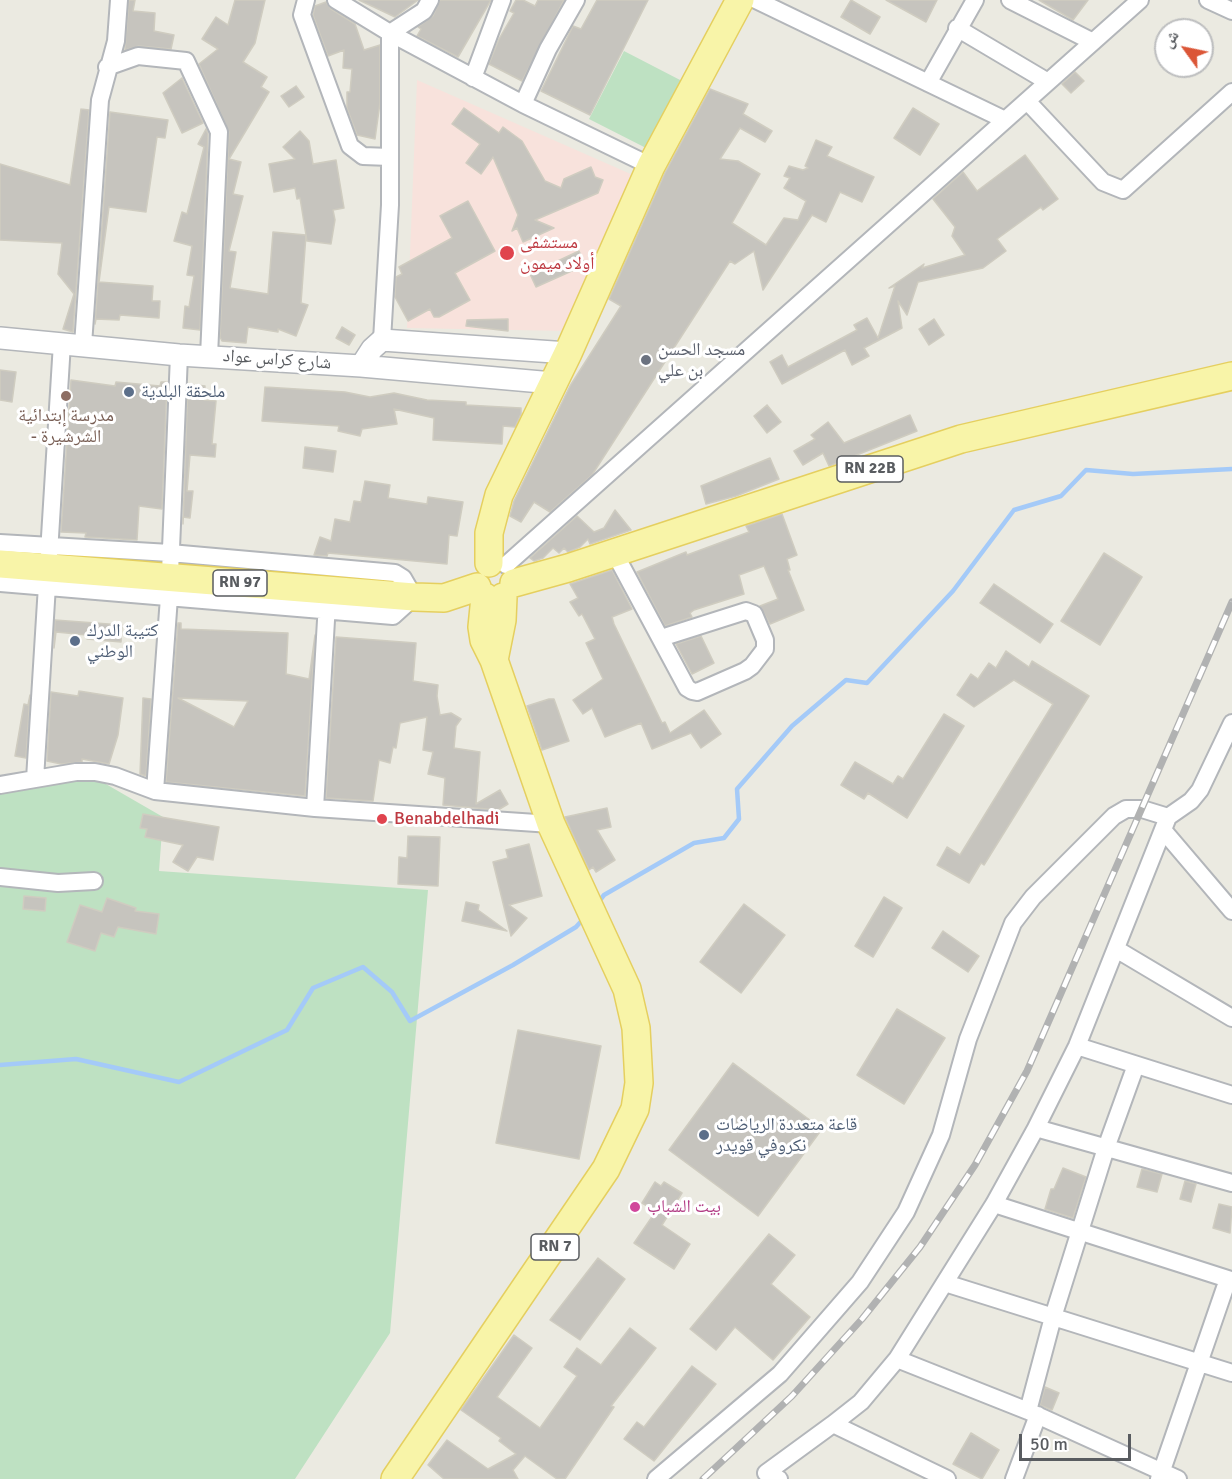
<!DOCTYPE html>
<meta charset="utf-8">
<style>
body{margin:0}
#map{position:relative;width:1232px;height:1479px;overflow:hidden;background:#ebeae1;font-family:Signika,"Noto Naskh Arabic",sans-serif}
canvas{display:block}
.north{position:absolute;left:1154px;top:18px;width:60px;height:60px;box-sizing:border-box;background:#fff;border:2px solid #bdbebf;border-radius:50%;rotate:303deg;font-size:16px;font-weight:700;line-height:24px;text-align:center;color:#595c60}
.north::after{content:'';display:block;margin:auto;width:21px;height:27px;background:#db5637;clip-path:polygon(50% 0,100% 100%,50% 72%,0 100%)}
.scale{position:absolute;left:1019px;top:1434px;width:112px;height:27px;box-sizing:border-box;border:3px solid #595c60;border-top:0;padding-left:8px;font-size:18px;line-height:21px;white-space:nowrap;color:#595c60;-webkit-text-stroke:4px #fff;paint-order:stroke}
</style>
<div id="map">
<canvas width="1232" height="1479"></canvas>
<div class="north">ش</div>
<div class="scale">50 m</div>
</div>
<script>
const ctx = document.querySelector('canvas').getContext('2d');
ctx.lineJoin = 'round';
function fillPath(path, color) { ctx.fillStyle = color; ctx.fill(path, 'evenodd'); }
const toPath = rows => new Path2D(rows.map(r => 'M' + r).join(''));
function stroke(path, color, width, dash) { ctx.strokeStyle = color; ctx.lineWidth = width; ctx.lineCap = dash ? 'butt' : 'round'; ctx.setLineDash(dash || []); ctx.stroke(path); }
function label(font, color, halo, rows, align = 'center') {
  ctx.font = font + ' Signika,"Noto Naskh Arabic",sans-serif'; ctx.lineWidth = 6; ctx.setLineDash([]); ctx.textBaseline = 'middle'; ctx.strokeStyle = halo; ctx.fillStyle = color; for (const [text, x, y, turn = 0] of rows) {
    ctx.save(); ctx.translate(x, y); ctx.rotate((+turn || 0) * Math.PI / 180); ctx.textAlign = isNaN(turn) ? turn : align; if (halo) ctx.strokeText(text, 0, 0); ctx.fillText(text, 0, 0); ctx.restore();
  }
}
fillPath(toPath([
 [417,80,642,179,567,331,407,328]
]), '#f8e2dc');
fillPath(toPath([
 [624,51,682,81,648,149,589,119],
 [92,776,163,817,159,871,428,890,390,1333,295,1479,0,1479,0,784]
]), '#bee1c2');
stroke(toPath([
 [597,904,604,895,694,843,724,838,739,819,737,789,792,726,846,680,867,683,953,591,1014,510,1061,496,1086,470,1133,474,1232,469],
 [0,1065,76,1059,179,1082,287,1030,313,988,363,967,392,992,410,1021,513,965,576,927,585,917]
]), '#a4caf8', 4.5);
const building = toPath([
 [129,0,135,0,133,11,155,13,154,31,174,35,171,49,139,46,125,50,129,0],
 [235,0,265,0,255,43,243,62,267,77,261,87,269,92,229,159,241,162,233,194,243,196,229,251,236,252,230,288,268,294,273,232,306,235,300,198,297,199,295,188,274,192,269,164,295,159,283,147,300,131,309,141,313,164,336,160,344,208,333,210,335,220,331,244,307,241,306,235,301,303,308,305,296,336,278,329,278,332,248,327,246,343,222,341,220,337,229,132,199,64,218,49,202,39,216,17,228,25,235,0],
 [359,0,418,0,395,17,359,0],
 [440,0,491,0,458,57,417,36,421,29,418,27,433,16,440,0],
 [516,0,523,0,535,6,538,0,564,0,522,81,489,64,499,39,514,13,510,11,516,0],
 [597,0,648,0,590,115,541,91,573,26,581,29,597,0],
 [851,0,880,17,870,34,841,17,851,0],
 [886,0,937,0,926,22,886,0],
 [1039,0,1088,0,1073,20,1039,0],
 [326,2,331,9,355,24,364,50,380,45,380,103,375,139,357,135,347,108,347,92,350,92,352,69,343,68,344,50,328,56,313,15,315,6,326,2],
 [1075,72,1084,81,1071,93,1062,84,1075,72],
 [182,78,203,123,182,133,163,93,182,78],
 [296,86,304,97,289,107,281,96,296,86],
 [710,89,748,104,743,114,772,131,765,142,740,128,720,159,738,161,760,174,732,223,766,245,784,218,798,220,806,201,784,188,790,178,784,176,789,166,803,170,808,168,805,166,816,140,832,147,827,156,874,177,862,202,840,192,826,222,812,215,763,290,754,251,735,264,730,261,592,475,550,512,534,502,521,522,510,516,514,501,570,386,621,306,609,299,665,173,710,89],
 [464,108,499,133,503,127,522,141,545,181,561,188,564,179,591,167,595,177,603,180,598,193,535,220,554,228,523,242,517,228,512,231,518,215,493,157,481,174,466,163,480,144,452,124,464,108],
 [913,108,939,124,920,155,894,138,913,108],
 [81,109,89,110,73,332,63,329,74,294,58,274,62,243,0,240,0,164,70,185,81,109],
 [110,112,168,120,165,138,157,137,146,212,109,207,99,282,153,286,152,301,160,301,159,318,120,315,119,320,96,319,95,324,110,112],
 [206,129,208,134,200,330,183,328,185,306,189,307,194,276,187,275,192,246,174,241,182,212,187,214,204,147,198,144,206,129],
 [1025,155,1058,199,1043,210,1041,207,997,239,1006,251,983,268,918,282,907,315,898,301,902,328,864,348,869,356,852,365,845,350,782,384,770,362,782,355,788,367,857,330,854,325,867,318,878,338,895,286,889,288,924,264,922,268,965,255,952,236,955,227,933,199,963,172,977,191,1025,155],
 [468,201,495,251,455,273,470,300,439,317,434,317,430,309,408,321,395,297,396,277,402,274,399,267,452,238,440,216,468,201],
 [579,251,585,265,536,287,530,274,579,251],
 [508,319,508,331,466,326,467,320,508,319],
 [934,319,944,335,929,345,919,329,934,319],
 [342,327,355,335,349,345,336,338,342,327],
 [0,370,16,372,12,402,0,400,0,370],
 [71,380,115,386,116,382,160,386,161,382,167,382,162,509,139,506,137,540,85,537,86,533,61,532,71,380],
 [188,384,205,386,204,400,216,401,212,444,216,444,215,457,190,455,187,491,193,491,190,518,183,517,183,524,188,384],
 [265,387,345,392,370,397,394,393,427,400,466,402,466,405,521,408,521,414,515,427,503,426,502,444,433,440,434,418,394,409,397,424,362,429,360,436,338,431,339,426,262,421,265,387],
 [767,405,781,422,767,433,754,416,767,405],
 [910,415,917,431,829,466,823,453,803,465,794,451,815,439,811,435,828,422,844,443,910,415],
 [305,447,336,451,333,472,303,468,305,447],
 [770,458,779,479,736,496,706,504,701,486,770,458],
 [365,481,390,485,388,498,427,504,428,497,463,502,457,536,449,535,447,564,328,553,327,556,314,555,320,537,331,541,335,519,350,522,354,501,361,502,365,481],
 [615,510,631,530,590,544,588,539,580,547,568,552,564,548,559,553,553,548,543,558,534,561,530,558,577,516,594,532,604,528,615,510],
 [782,514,797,555,787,559,790,570,788,570,804,610,770,624,760,606,778,599,764,566,739,575,744,594,694,610,690,613,692,617,665,626,637,572,686,552,687,555,749,532,746,526,782,514],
 [1104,553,1142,577,1100,645,1061,621,1104,553],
 [612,570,632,609,612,617,614,624,662,723,665,722,670,733,704,710,721,734,701,748,691,733,652,749,641,723,605,737,592,708,583,714,573,700,603,679,586,643,595,639,582,614,579,616,570,602,578,598,570,584,612,570],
 [994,584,1053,624,1040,643,980,603,994,584],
 [55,620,122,625,121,642,87,639,87,635,56,632,54,648,55,620],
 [178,623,181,623,181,629,288,633,286,674,309,679,315,635,305,796,166,782,178,623],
 [178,698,248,701,234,727,178,698],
 [701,636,714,663,692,674,676,644,701,636],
 [336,637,416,643,413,681,438,685,437,696,440,715,451,713,461,719,456,726,454,748,480,752,476,804,500,790,508,804,498,810,443,805,445,778,428,774,433,752,423,750,427,717,400,723,396,748,393,747,390,763,379,760,373,801,326,798,336,637],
 [1006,651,1029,667,1032,661,1089,696,984,865,981,863,969,883,937,865,947,847,960,855,1053,704,1014,680,974,707,957,695,971,674,978,679,989,663,996,668,1006,651],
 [79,691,123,698,118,735,109,764,82,759,82,762,61,764,47,761,51,692,78,696,79,691],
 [30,695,26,758,15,756,24,704,28,705,30,695],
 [143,698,151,699,146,776,140,774,143,698],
 [549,699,554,699,569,741,542,750,527,706,549,699],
 [944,714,964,726,907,818,868,793,864,799,841,785,855,762,893,784,898,776,903,779,944,714],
 [607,808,611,827,597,830,615,860,596,872,593,867,589,870,565,817,607,808],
 [143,814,219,827,213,860,197,857,188,871,173,862,183,845,145,837,147,829,140,828,143,814],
 [408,836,440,837,438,886,398,884,399,857,407,858,408,836],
 [529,844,542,896,509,905,527,918,511,936,493,862,508,858,506,850,529,844],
 [24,896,46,898,45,911,23,909,24,896],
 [884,897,902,908,873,957,855,946,884,897],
 [107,898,136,908,135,911,159,914,156,934,118,927,114,937,101,933,95,951,67,942,80,905,102,912,107,898],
 [466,902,479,905,478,910,507,931,462,921,466,902],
 [744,904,785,935,741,993,700,962,744,904],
 [943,931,979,956,968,972,932,948,943,931],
 [897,1009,945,1038,904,1104,857,1075,897,1009],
 [518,1030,601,1046,579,1159,496,1143,518,1030],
 [733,1063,822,1129,758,1216,669,1150,733,1063],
 [1063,1168,1086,1177,1073,1218,1045,1209,1051,1189,1054,1189,1063,1168],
 [1142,1169,1162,1174,1157,1192,1137,1187,1142,1169],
 [1185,1181,1196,1184,1191,1202,1180,1199,1185,1181],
 [655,1182,661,1186,664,1182,682,1193,662,1225,690,1244,674,1269,634,1243,656,1211,642,1203,655,1182],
 [1219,1204,1232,1207,1230,1233,1213,1228,1219,1204],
 [769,1234,795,1255,771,1284,810,1317,773,1360,735,1327,716,1350,690,1329,769,1234],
 [598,1258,625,1279,580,1340,550,1320,598,1258],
 [630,1328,656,1348,611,1406,614,1407,565,1479,557,1479,525,1456,513,1470,518,1479,444,1479,428,1465,447,1440,488,1469,516,1454,499,1441,501,1438,461,1410,514,1335,532,1348,497,1397,540,1428,577,1376,564,1367,577,1348,601,1365,630,1328],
 [692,1366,716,1384,654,1461,624,1439,637,1422,644,1427,692,1366],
 [1045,1387,1059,1393,1052,1410,1040,1405,1045,1387],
 [971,1433,999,1450,982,1479,953,1464,971,1433]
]);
fillPath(building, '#c6c4be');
stroke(building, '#cfccc0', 1.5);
const minor = toPath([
 [306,0,302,15,350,146,363,156,390,157],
 [336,0,390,33,390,205,382,340],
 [430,0,424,11,390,33,523,104,651,166],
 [756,0,1005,120],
 [1010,0,1093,42],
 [1208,0,1232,11],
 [957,28,1048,82],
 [107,67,138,56,186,61,219,132,209,356],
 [473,78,502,0],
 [928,83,975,0],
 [1027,101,1103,182,1123,190,1232,92],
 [523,104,548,49,576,0],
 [83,345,100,100,116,41,119,0],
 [0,543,170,553,395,573,403,578,414,597,393,616,0,583],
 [614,552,687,688,692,691,697,692,745,671,752,666,765,649,765,640,754,614,746,611,661,638],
 [506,565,1140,0],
 [35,779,76,772,95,772,115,776,155,791,169,597,179,355],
 [0,785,35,779,62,343],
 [155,791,315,808,327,603],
 [315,808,551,824],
 [1168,817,1077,1046,1036,1128,1232,1183],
 [1163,830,1232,911],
 [0,877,58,883,94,881],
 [1116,949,1232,1018],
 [1077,1046,1232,1095],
 [994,1204,1228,1279,1159,1479],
 [945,1283,1232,1373],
 [897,1359,1028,1411,1178,1479],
 [1028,1411,1053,1317,1106,1148,1136,1065],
 [656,1479,780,1374,860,1282,906,1212,941,1135,968,1039,1013,923,1033,897,1114,816,1126,809,1142,809,1168,817,1191,801,1200,790,1232,723],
 [779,1479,766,1473,833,1424],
 [947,1479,833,1424,861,1402,897,1359,994,1204,1036,1128],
 [1014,1479,1038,1415]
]);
const tertiary = toPath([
 [0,338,179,355,361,366,553,383],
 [361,366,372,349,382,340,568,353]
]);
const primary = toPath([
 [489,563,489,533,499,495,568,353,651,166,740,0],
 [0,564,414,597,444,598,477,587],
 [514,583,568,568,961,439,1232,376],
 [494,660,502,620,503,597],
 [395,1479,606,1169,635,1109,639,1083,636,1028,627,989,551,824,494,660,484,640,482,627,485,597]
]);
stroke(minor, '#b3b6ba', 20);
stroke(tertiary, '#b3b6ba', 24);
stroke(primary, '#e5cf5f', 30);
stroke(minor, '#fff', 16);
stroke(tertiary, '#fff', 21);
stroke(primary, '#f8f4a8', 27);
const rail = toPath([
 [703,1479,792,1396,862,1319,920,1247,975,1165,1027,1071,1232,602]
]);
stroke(rail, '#b1b2b2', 7);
stroke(rail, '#fff', 4.5, [14]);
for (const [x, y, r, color] of [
 [507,253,8,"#e0444e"],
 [646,360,6,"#6b7280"],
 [129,392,6,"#5c6f8a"],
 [66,396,6,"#8d6e63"],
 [75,641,6,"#5c6f8a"],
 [382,819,6,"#e0444e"],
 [704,1135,6,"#5c6f8a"],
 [635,1207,6,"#d1479c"]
]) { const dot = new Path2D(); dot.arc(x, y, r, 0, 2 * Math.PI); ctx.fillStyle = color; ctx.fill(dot); stroke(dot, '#fff', 2); }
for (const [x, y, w] of [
 [870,469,66],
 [240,583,54],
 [555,1247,48]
]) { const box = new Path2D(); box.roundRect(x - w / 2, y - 13, w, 26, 4.5); ctx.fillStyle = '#fff'; ctx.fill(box); stroke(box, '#595c60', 1.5); }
label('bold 16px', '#595c60', null, [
 ["RN 22B",870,469],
 ["RN 97",240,583],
 ["RN 7",555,1247]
]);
label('18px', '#be3a42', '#fff', [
 ["مستشفى",520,243],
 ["أولاد ميمون",520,264],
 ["Benabdelhadi",394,819]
], 'left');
label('18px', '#5b616d', '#fff', [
 ["مسجد الحسن",658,350],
 ["بن علي",658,371]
], 'left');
label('18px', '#595c60', '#fff', [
 ["شارع كراس عواد",277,360,4]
]);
label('18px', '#4e5e75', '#fff', [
 ["ملحقة البلدية",141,392],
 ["كتيبة الدرك",87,631],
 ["الوطني",87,652],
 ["قاعة متعددة الرياضات",716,1125],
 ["نكروفي قويدر",716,1146]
], 'left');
label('18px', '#785e54', '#fff', [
 ["مدرسة إبتدائية",66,416],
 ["- الشرشيرة",66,437]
]);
label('18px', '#b23c85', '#fff', [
 ["بيت الشباب",647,1207]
], 'left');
</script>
